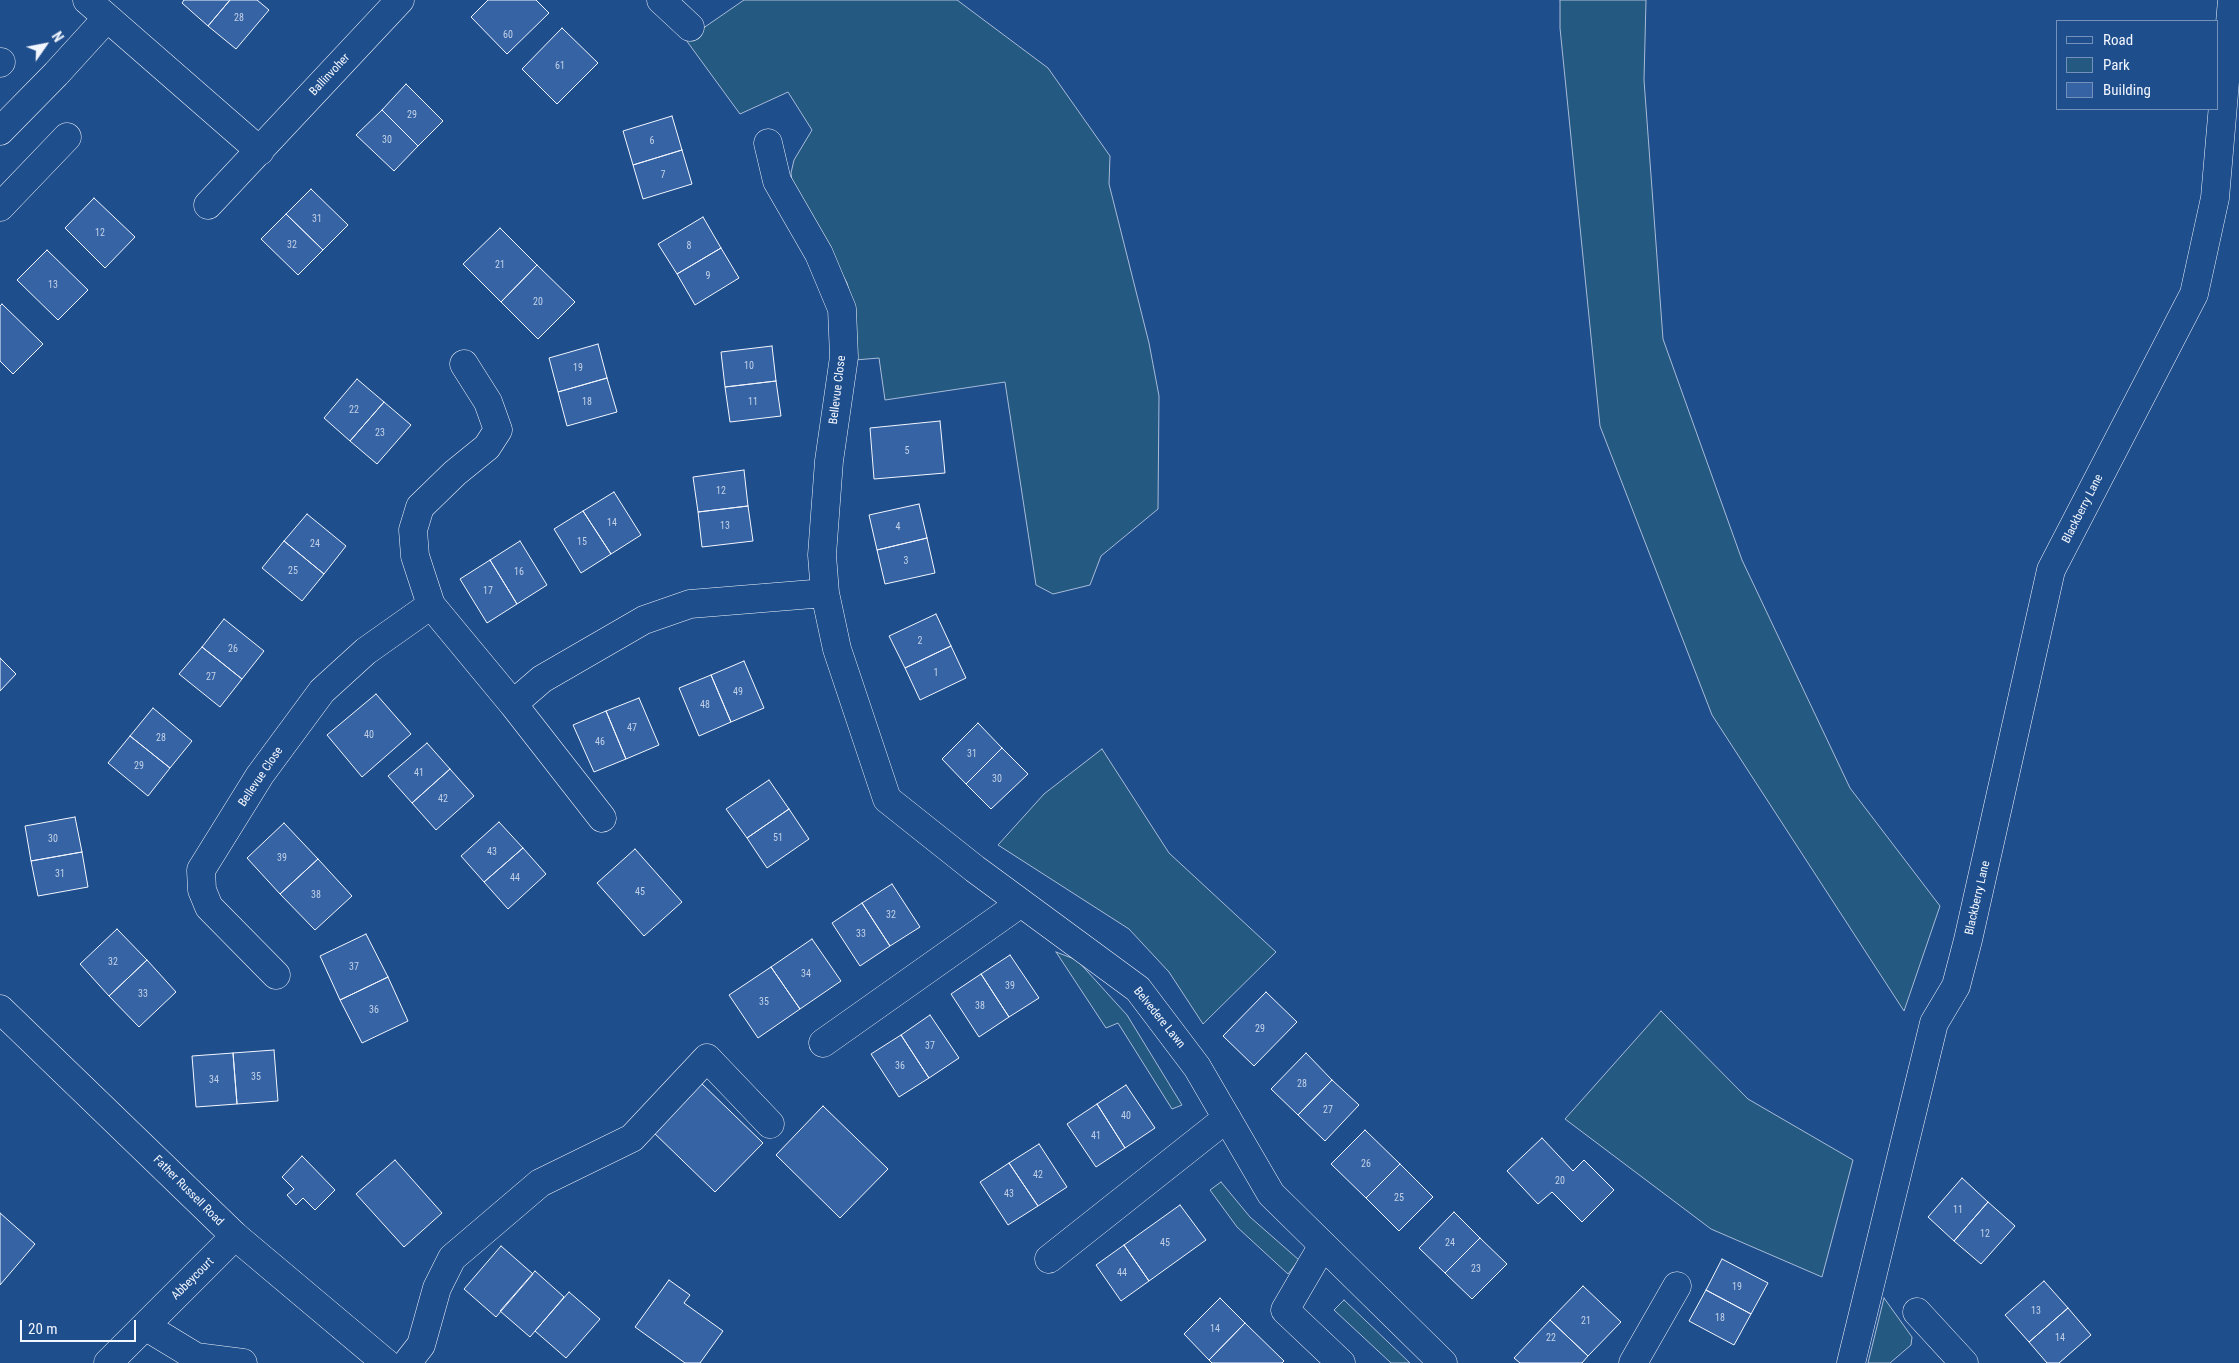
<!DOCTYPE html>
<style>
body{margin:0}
#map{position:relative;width:2239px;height:1363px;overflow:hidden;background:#1f4e8c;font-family:"Roboto Condensed",sans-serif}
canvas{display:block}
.legend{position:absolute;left:2056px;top:20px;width:162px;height:90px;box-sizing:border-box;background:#1f4e8c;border:1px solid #7391ba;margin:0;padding:6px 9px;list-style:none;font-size:15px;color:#f2f6ff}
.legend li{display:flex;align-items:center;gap:10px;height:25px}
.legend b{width:25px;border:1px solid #7391ba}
.north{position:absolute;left:20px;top:20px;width:50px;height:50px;-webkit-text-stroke:4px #1f4e8c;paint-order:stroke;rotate:57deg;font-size:14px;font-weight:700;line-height:20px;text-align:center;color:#f2f6ff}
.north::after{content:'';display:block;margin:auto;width:18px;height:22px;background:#f2f6ff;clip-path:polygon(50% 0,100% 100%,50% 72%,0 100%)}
.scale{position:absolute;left:20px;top:1320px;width:116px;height:22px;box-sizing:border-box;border:2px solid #f2f6ff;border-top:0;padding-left:6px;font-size:15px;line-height:18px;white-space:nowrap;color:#f2f6ff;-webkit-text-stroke:4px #1f4e8c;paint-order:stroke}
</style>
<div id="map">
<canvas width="2239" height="1363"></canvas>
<ul class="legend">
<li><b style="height:6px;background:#1f4e8c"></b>Road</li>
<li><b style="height:14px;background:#245a82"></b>Park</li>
<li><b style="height:14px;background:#3563a3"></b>Building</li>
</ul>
<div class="north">N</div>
<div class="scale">20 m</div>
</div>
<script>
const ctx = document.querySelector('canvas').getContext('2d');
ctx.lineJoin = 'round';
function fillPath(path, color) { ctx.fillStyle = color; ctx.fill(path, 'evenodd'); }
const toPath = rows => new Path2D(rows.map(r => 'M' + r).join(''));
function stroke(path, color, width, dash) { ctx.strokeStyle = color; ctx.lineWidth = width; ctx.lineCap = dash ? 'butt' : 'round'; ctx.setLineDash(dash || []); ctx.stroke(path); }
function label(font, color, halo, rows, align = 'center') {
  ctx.font = font + ' "Roboto Condensed",sans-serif'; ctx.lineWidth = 4; ctx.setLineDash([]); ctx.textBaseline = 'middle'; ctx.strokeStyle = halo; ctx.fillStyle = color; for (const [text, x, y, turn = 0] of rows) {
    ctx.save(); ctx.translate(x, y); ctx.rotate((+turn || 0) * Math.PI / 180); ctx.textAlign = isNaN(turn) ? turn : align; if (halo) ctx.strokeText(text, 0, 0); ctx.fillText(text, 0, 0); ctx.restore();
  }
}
const green = toPath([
 [744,0,957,0,1048,68,1110,156,1109,184,1149,343,1159,396,1158,509,1101,556,1090,585,1053,594,1036,585,1005,382,885,400,879,358,855,360,853,304,847,283,792,182,791,173,794,160,812,130,788,92,740,114,686,40,744,0],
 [1560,0,1646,0,1644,80,1663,339,1742,560,1850,788,1940,906,1904,1011,1712,715,1600,426,1560,28,1560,0],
 [1102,749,1169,853,1276,952,1203,1024,1169,972,1129,929,998,845,1044,794,1102,749],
 [1056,952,1077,960,1127,1015,1182,1105,1172,1109,1118,1023,1106,1028,1056,952],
 [1661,1011,1748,1099,1853,1160,1822,1277,1711,1229,1565,1119,1661,1011],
 [1221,1182,1250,1217,1299,1260,1288,1274,1237,1227,1210,1190,1221,1182],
 [1884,1298,1912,1337,1911,1345,1890,1363,1868,1363,1884,1298],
 [1344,1300,1410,1363,1391,1363,1334,1310,1344,1300]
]);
fillPath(green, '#245a82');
stroke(green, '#a8bbd7', 1);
const building = toPath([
 [184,0,230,0,208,26,182,3,184,0],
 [230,0,257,0,269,10,236,49,208,26,230,0],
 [488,0,536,0,549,13,507,54,471,17,488,0],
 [562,28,598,63,557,104,522,69,562,28],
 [406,84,443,121,418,146,382,110,406,84],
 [382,110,418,146,394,171,356,135,382,110],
 [672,116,682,150,633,165,623,131,672,116],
 [682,150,692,184,643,199,633,165,682,150],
 [311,189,348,225,323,250,286,214,311,189],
 [94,198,135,237,105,268,65,228,94,198],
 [286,214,323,250,298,275,261,239,286,214],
 [703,217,721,248,677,274,658,244,703,217],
 [500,228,537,265,501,302,463,264,500,228],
 [721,248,739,278,695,305,677,274,721,248],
 [47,250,88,290,58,320,17,280,47,250],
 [537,265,575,302,538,339,501,302,537,265],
 [2,304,43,344,13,374,0,361,0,306,2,304],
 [598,344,607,378,558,392,549,358,598,344],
 [772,346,776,381,725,387,721,352,772,346],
 [607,378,617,412,567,426,558,392,607,378],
 [357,379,384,402,350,441,324,418,357,379],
 [776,381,781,416,730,422,725,387,776,381],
 [384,402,411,425,377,464,350,441,384,402],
 [940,421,945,473,874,479,870,428,940,421],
 [744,470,748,506,698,512,693,477,744,470],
 [614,492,641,535,611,554,583,511,614,492],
 [919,504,927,538,877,550,869,515,919,504],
 [748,506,753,541,702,547,698,512,748,506],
 [583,511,611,554,581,573,554,529,583,511],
 [307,514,346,546,324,574,284,541,307,514],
 [927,538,935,573,885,584,877,550,927,538],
 [284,541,324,574,302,601,262,568,284,541],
 [520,541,547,585,517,604,490,560,520,541],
 [490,560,517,604,487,623,460,579,490,560],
 [936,614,951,646,905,668,889,636,936,614],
 [224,619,264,651,242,679,202,647,224,619],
 [951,646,966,678,920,700,905,668,951,646],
 [202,647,242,679,220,707,179,674,202,647],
 [0,658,16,674,0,691,0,658],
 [744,661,764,708,731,722,711,675,744,661],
 [711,675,731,722,699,736,679,688,711,675],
 [376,694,411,734,362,777,327,735,376,694],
 [639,698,659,745,626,759,606,711,639,698],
 [153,708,192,741,170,768,130,736,153,708],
 [606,711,626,759,594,772,573,725,606,711],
 [978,723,1002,748,966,784,942,759,978,723],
 [130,736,170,768,148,796,108,763,130,736],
 [427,743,450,769,412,803,388,776,427,743],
 [1002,748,1028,774,991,809,966,784,1002,748],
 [450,769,474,796,436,830,412,803,450,769],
 [769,780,789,809,747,838,726,809,769,780],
 [789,809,809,839,767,868,747,838,789,809],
 [75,817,82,852,31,861,25,826,75,817],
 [499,822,523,848,484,882,461,856,499,822],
 [284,823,318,859,280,894,247,858,284,823],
 [523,848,546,874,508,909,484,882,523,848],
 [635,849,682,902,644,936,597,883,635,849],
 [82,852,88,887,38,896,31,861,82,852],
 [318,859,352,896,315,930,280,894,318,859],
 [892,884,920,927,890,946,862,903,892,884],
 [862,903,890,946,860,966,832,923,862,903],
 [117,929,147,960,109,996,80,964,117,929],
 [366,934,388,977,340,1000,320,956,366,934],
 [812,939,841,981,800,1009,771,967,812,939],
 [1010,955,1039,998,1009,1017,981,974,1010,955],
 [147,960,176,992,139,1027,109,996,147,960],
 [771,967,800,1009,758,1038,729,995,771,967],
 [981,974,1009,1017,979,1037,951,994,981,974],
 [388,977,408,1021,362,1043,340,1000,388,977],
 [1266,992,1297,1022,1254,1066,1223,1036,1266,992],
 [930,1015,959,1058,929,1078,901,1035,930,1015],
 [901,1035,929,1078,899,1097,871,1054,901,1035],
 [274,1050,278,1101,237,1104,233,1053,274,1050],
 [233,1053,237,1104,196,1107,192,1056,233,1053],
 [1306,1053,1332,1080,1298,1115,1271,1089,1306,1053],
 [698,1080,763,1143,715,1192,650,1129,698,1080],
 [1332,1080,1359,1105,1325,1141,1298,1115,1332,1080],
 [1126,1085,1155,1128,1125,1148,1097,1104,1126,1085],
 [1097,1104,1125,1148,1096,1167,1067,1124,1097,1104],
 [823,1106,888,1169,840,1218,776,1155,823,1106],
 [1365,1130,1400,1164,1366,1198,1331,1164,1365,1130],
 [1542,1138,1573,1171,1584,1160,1614,1190,1582,1222,1552,1192,1538,1204,1507,1171,1542,1138],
 [1039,1144,1067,1187,1038,1206,1009,1163,1039,1144],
 [302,1156,335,1190,315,1210,303,1198,296,1205,287,1195,294,1189,282,1177,302,1156],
 [395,1160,442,1213,404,1247,356,1194,395,1160],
 [1009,1163,1038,1206,1008,1225,980,1182,1009,1163],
 [1400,1164,1433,1197,1399,1231,1366,1198,1400,1164],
 [1962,1178,1988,1202,1954,1241,1928,1217,1962,1178],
 [1988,1202,2015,1226,1981,1264,1954,1241,1988,1202],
 [1180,1205,1206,1240,1149,1281,1124,1245,1180,1205],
 [1454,1212,1480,1238,1445,1273,1419,1248,1454,1212],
 [0,1213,35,1244,0,1285,0,1213],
 [1480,1238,1507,1264,1472,1299,1445,1273,1480,1238],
 [1124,1245,1149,1281,1121,1301,1096,1265,1124,1245],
 [501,1246,533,1274,496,1317,464,1289,501,1246],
 [1722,1259,1768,1283,1751,1314,1706,1290,1722,1259],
 [535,1271,564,1297,530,1337,500,1311,535,1271],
 [669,1280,690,1295,684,1303,723,1331,700,1363,685,1363,635,1327,669,1280],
 [2044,1281,2068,1308,2029,1342,2005,1315,2044,1281],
 [1583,1286,1621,1322,1588,1356,1550,1320,1583,1286],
 [1706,1290,1751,1314,1734,1345,1689,1321,1706,1290],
 [569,1292,600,1319,566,1358,535,1331,569,1292],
 [1220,1298,1245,1323,1209,1360,1184,1334,1220,1298],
 [2068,1308,2091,1335,2059,1363,2047,1363,2029,1342,2068,1308],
 [1550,1320,1588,1356,1582,1363,1520,1363,1514,1358,1550,1320],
 [1245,1323,1284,1361,1282,1363,1212,1363,1209,1360,1245,1323]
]);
fillPath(building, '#3563a3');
stroke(building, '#f2f6ff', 1);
const street = toPath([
 [87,0,260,151],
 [661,0,690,27],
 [0,63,1,62],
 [0,131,56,74,107,18],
 [768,143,777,181,819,254,842,309,844,357,829,461,822,555,825,593,837,649,887,799,975,869,1138,989,1197,1067,1271,1194,1443,1363],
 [208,205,400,0],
 [0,207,67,137],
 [464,364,488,402,498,430,487,447,455,473,420,507,413,530,415,556,431,605,513,704,602,818],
 [513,704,542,679,644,620,690,604,825,593],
 [276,975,209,907,202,890,201,870,260,775,322,691,366,651,431,605],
 [823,1043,1021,903],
 [1323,1245,1285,1310,1341,1363],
 [1049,1259,1227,1118],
 [1917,1312,1964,1363],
 [145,1326,196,1357,243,1363],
 [108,1363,235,1236],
 [407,1363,421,1345,437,1288,452,1258,540,1183,632,1138,707,1058,770,1124],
 [1633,1363,1677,1286],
 [1851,1363,1934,1023,1956,986,1968,940,2051,570,2194,294,2215,198,2232,0]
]);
const secondary = toPath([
 [0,1009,235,1236,386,1363]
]);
stroke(street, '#f2f6ff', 29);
stroke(secondary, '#f2f6ff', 29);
stroke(street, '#1f4e8c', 28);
stroke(secondary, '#1f4e8c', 28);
label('10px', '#c3d1e8', null, [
 ["28",239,18],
 ["60",508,35],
 ["61",560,66],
 ["29",412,115],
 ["30",387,140],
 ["6",652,141],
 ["7",663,175],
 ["31",317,219],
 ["12",100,233],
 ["32",292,245],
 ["8",689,246],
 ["21",500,265],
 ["9",708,276],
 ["13",53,285],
 ["20",538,302],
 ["10",749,366],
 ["19",578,368],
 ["18",587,402],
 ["11",753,402],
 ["22",354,410],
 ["23",380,433],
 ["5",907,451],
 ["12",721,491],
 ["14",612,523],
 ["13",725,526],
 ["4",898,527],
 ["15",582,542],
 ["24",315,544],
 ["3",906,561],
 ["25",293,571],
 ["16",519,572],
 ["17",488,591],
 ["2",920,641],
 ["26",233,649],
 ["1",936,673],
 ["27",211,677],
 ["49",738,692],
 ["48",705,705],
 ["47",632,728],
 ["40",369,735],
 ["28",161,738],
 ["46",600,742],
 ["31",972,754],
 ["29",139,766],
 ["41",419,773],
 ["30",997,779],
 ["42",443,799],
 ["51",778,838],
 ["30",53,839],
 ["43",492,852],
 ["39",282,858],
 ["31",60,874],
 ["44",515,878],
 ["45",640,892],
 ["38",316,895],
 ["32",891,915],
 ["33",861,934],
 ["32",113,962],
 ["37",354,967],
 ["34",806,974],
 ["39",1010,986],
 ["33",143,994],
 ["35",764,1002],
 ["38",980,1006],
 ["36",374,1010],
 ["29",1260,1029],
 ["37",930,1046],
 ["36",900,1066],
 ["35",256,1077],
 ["34",214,1080],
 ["28",1302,1084],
 ["27",1328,1110],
 ["40",1126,1116],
 ["41",1096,1136],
 ["26",1366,1164],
 ["42",1038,1175],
 ["20",1560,1181],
 ["43",1009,1194],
 ["25",1399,1198],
 ["11",1958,1210],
 ["12",1985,1234],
 ["45",1165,1243],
 ["24",1450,1243],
 ["23",1476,1269],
 ["44",1122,1273],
 ["19",1737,1287],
 ["13",2036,1311],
 ["18",1720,1318],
 ["21",1586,1321],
 ["14",1215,1329],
 ["22",1551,1338],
 ["14",2060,1338]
]);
label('12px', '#f2f6ff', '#1f4e8c', [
 ["Ballinvoher",330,75,-47],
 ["Bellevue Close",838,390,-83],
 ["Blackberry Lane",2083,509,-63],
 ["Bellevue Close",261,777,-56],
 ["Blackberry Lane",1978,898,-77],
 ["Belvedere Lawn",1159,1018,51],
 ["Father Russell Road",188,1191,45],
 ["Abbeycourt",193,1279,-45]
]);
</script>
